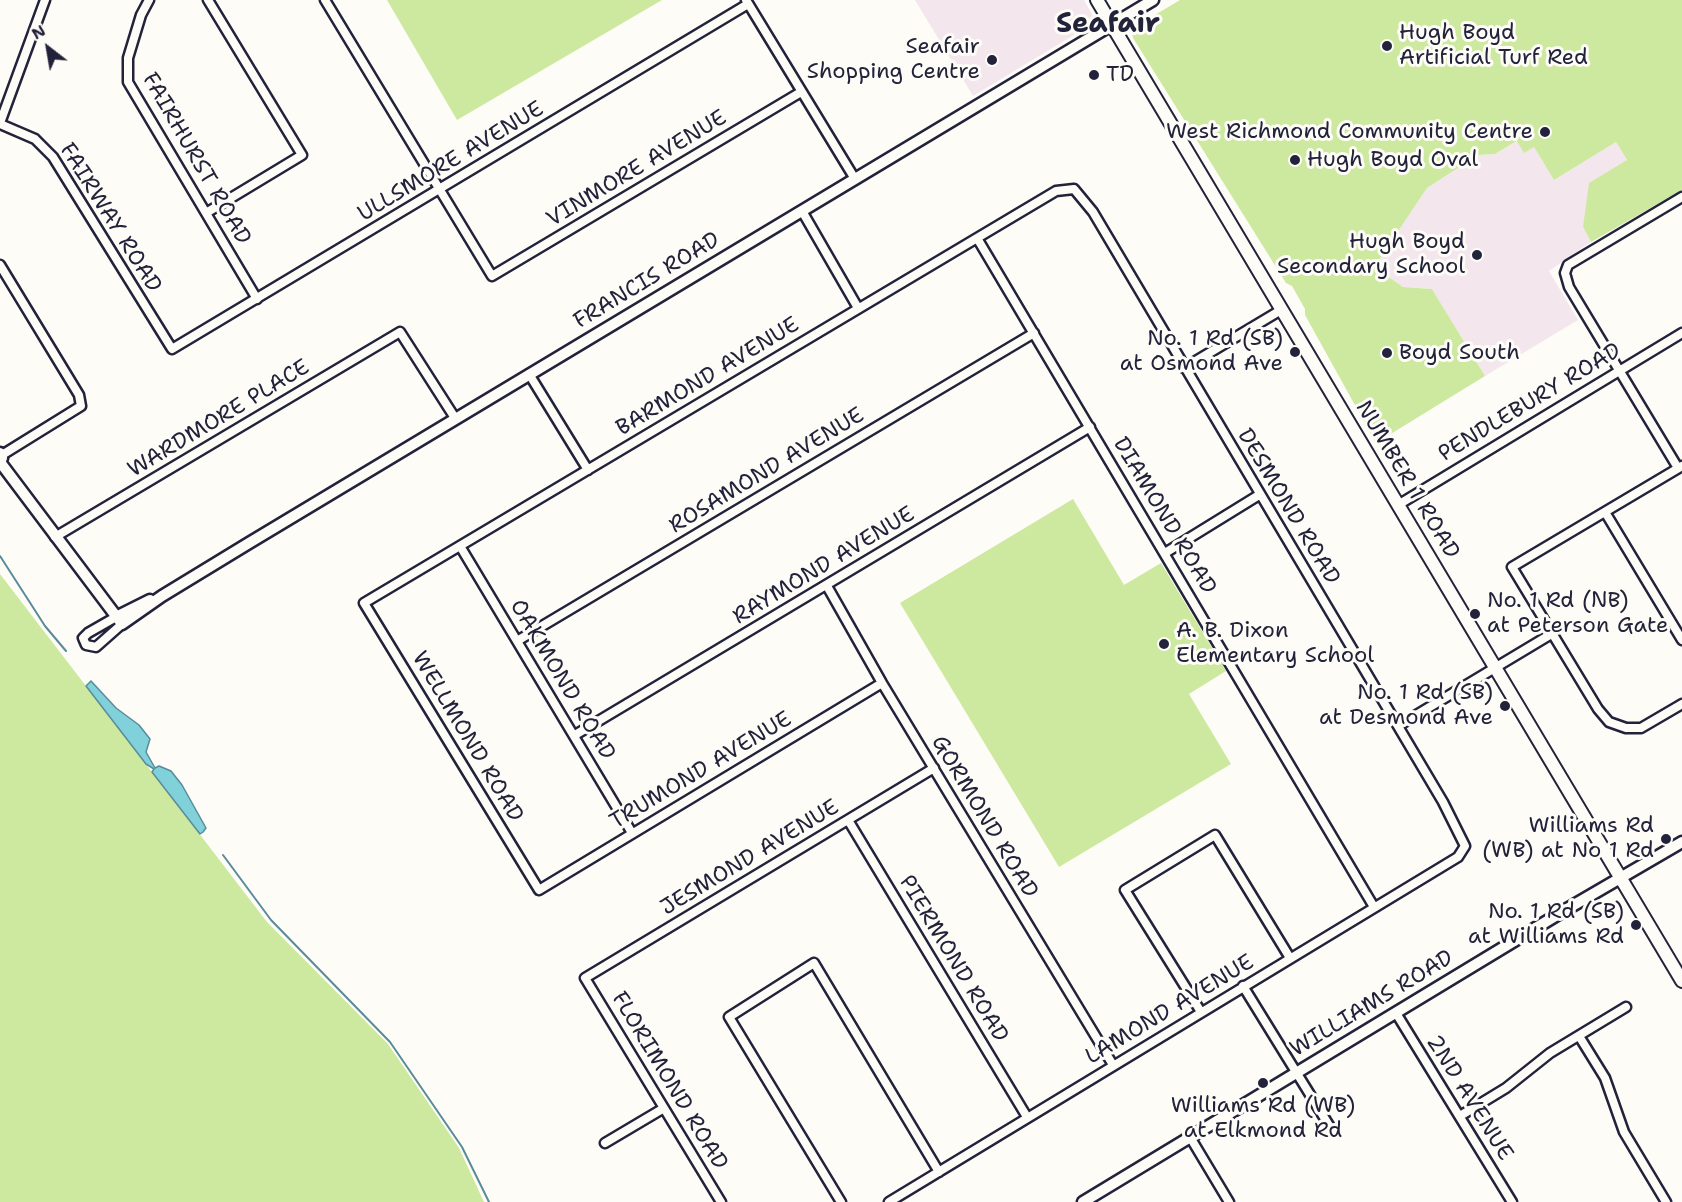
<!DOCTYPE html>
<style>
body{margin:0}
#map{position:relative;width:1682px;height:1202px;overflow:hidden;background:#fdfcf7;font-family:"Shantell Sans",sans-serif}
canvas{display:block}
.north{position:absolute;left:18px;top:18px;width:60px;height:60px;-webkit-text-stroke:4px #fdfcf7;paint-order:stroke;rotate:329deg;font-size:16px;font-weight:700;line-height:24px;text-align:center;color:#22223b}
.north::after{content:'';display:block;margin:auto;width:21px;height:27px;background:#22223b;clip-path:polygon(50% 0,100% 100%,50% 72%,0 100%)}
</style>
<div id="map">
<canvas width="1682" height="1202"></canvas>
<div class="north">N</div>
</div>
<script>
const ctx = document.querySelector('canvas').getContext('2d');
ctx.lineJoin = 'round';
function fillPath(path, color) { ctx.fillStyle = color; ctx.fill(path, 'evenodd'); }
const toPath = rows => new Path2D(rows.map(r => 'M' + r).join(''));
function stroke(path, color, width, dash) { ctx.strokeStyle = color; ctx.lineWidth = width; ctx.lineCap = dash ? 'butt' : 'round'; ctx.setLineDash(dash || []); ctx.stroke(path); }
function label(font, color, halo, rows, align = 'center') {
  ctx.font = font + ' "Shantell Sans",sans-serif'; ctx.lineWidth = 6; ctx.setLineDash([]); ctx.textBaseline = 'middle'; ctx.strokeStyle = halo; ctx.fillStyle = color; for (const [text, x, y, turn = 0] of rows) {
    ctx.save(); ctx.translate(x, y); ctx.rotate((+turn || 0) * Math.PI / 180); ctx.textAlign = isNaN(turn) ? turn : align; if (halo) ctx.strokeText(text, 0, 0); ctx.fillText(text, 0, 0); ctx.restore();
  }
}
fillPath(toPath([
 [915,0,1084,0,1094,18,1092,24,973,96],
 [1518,141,1534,147,1554,180,1616,142,1627,160,1583,227,1591,242,1549,271,1578,320,1485,376,1432,289,1403,287,1373,267,1427,188,1478,155,1495,154]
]), '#f4e6ed');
fillPath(toPath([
 [387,0,662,0,457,120],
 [1180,0,1682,0,1682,190,1591,242,1583,227,1589,183,1627,160,1616,142,1554,180,1534,147,1524,153,1517,141,1495,154,1478,155,1427,188,1374,267,1403,287,1432,289,1485,376,1376,443,1305,315,1305,309,1292,286,1286,283,1133,38,1132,32,1138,25],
 [1073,499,1124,585,1161,563,1226,671,1189,694,1231,764,1059,867,900,603],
 [0,574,267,922,388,1044,459,1148,484,1202,0,1202]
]), '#cde99f');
const water = toPath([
 [91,681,116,708,139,725,150,739,146,752,155,768,159,766,171,771,182,785,206,828,203,832,200,834,152,772,154,769,146,764,86,686,91,681]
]);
fillPath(water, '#80d1d9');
stroke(water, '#5a8b9a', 1.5);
stroke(toPath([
 [0,556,45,626,66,651],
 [223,855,271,920,390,1042,462,1147,489,1202]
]), '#5a8b9a', 2);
const minor = toPath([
 [149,0,141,15,128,58,128,82,257,299],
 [325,0,492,276,801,92],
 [746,0,855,179],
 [0,123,45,0],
 [0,124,35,139,53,157,172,349,748,4],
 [802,211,858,308],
 [206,213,302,155,208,0],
 [977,238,1374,907],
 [0,265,79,395,81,406,2,455],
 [1184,368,1281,310],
 [529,374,588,470],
 [1682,466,1512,567,1598,709,1609,722,1626,728,1641,728,1682,704],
 [1678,468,1569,287,1565,273,1568,265,1682,197],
 [1398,505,1682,333],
 [1605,512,1682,640],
 [55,537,400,332,455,418],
 [460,546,632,833],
 [1165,553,1259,495],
 [827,586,882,683,1113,1065],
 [116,617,88,633,83,638,86,645,96,647,122,624],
 [517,641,1034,333],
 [882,683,539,890,364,603,1056,191,1074,189,1093,212,1443,802,1465,846,1458,857,889,1202],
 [1398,726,1553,633],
 [575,735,1090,427],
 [848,820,1027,1117],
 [1243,986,1330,1127],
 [1201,1012,1125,890,1215,835,1290,958],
 [1396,1013,1512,1202],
 [1579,1036,1605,1078,1624,1132,1666,1202],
 [1460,1116,1506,1088,1550,1053,1626,1007],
 [1190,1137,1229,1202],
 [605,1143,664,1108],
 [721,1202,585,978,934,768],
 [841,1202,729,1017,814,963,939,1172]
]);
const tertiary = toPath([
 [0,453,2,458,0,462,122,624,162,596,249,543,1153,0],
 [116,617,150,600],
 [1083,1202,1567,909,1682,842]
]);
const secondary = toPath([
 [1097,0,1682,981]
]);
stroke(minor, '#22223b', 13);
stroke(tertiary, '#22223b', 15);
stroke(secondary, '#22223b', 16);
stroke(minor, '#fdfcf7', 8);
stroke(tertiary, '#fdfcf7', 10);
stroke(secondary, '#fdfcf7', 12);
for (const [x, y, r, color] of [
 [1387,46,6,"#22223b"],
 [992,60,6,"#22223b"],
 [1094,75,6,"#22223b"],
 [1545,132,6,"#22223b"],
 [1295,160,6,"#22223b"],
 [1477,255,6,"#22223b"],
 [1295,352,6,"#22223b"],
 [1387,353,6,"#22223b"],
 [1475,614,6,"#22223b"],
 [1164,644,6,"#22223b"],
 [1505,706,6,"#22223b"],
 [1666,839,6,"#22223b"],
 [1636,925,6,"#22223b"],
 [1263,1083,6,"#22223b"]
]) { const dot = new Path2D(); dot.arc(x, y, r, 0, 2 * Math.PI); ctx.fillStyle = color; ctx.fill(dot); stroke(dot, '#fdfcf7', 2); }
label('22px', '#22223b', '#fdfcf7', [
 ["Hugh Boyd",1399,33,"left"],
 ["Artificial Turf Red",1399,58,"left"],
 ["Seafair",980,47],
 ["Shopping Centre",980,72],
 ["TD",1106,75,"left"],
 ["West Richmond Community Centre",1533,132],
 ["Hugh Boyd Oval",1307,160,"left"],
 ["Hugh Boyd",1465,242],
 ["Secondary School",1465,267],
 ["No. 1 Rd (SB)",1283,339],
 ["at Osmond Ave",1283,364],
 ["Boyd South",1399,353,"left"],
 ["No. 1 Rd (NB)",1487,601,"left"],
 ["at Peterson Gate",1487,626,"left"],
 ["A. B. Dixon",1176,631,"left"],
 ["Elementary School",1176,656,"left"],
 ["No. 1 Rd (SB)",1493,693],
 ["at Desmond Ave",1493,718],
 ["Williams Rd",1654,826],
 ["(WB) at No 1 Rd",1654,851],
 ["No. 1 Rd (SB)",1624,912],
 ["at Williams Rd",1624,937],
 ["Williams Rd (WB)",1263,1106,"center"],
 ["at Elkmond Rd",1263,1131,"center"]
], 'right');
label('22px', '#22223b', '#fdfcf7', [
 ["FAIRHURST ROAD",196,159,60],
 ["ULLSMORE AVENUE",451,162,-31],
 ["VINMORE AVENUE",637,169,-31],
 ["FAIRWAY ROAD",110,218,58],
 ["FRANCIS ROAD",647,281,-31],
 ["BARMOND AVENUE",708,377,-31],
 ["PENDLEBURY ROAD",1530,403,-31],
 ["WARDMORE PLACE",219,419,-31],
 ["ROSAMOND AVENUE",767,471,-31],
 ["NUMBER 1 ROAD",1407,480,59],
 ["DESMOND ROAD",1288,507,59],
 ["DIAMOND ROAD",1164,516,59],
 ["RAYMOND AVENUE",824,566,-31],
 ["OAKMOND ROAD",562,680,59],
 ["WELLMOND ROAD",467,737,59],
 ["TRUMOND AVENUE",701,771,-31],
 ["GORMOND ROAD",984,817,59],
 ["JESMOND AVENUE",750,858,-31],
 ["PIERMOND ROAD",953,959,59],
 ["WILLIAMS ROAD",1372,1004,-31],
 ["LAMOND AVENUE",1170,1010,-31],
 ["FLORIMOND ROAD",669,1081,59],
 ["2ND AVENUE",1469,1098,58]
]);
label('bold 28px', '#22223b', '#fdfcf7', [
 ["Seafair",1108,25]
]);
</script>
